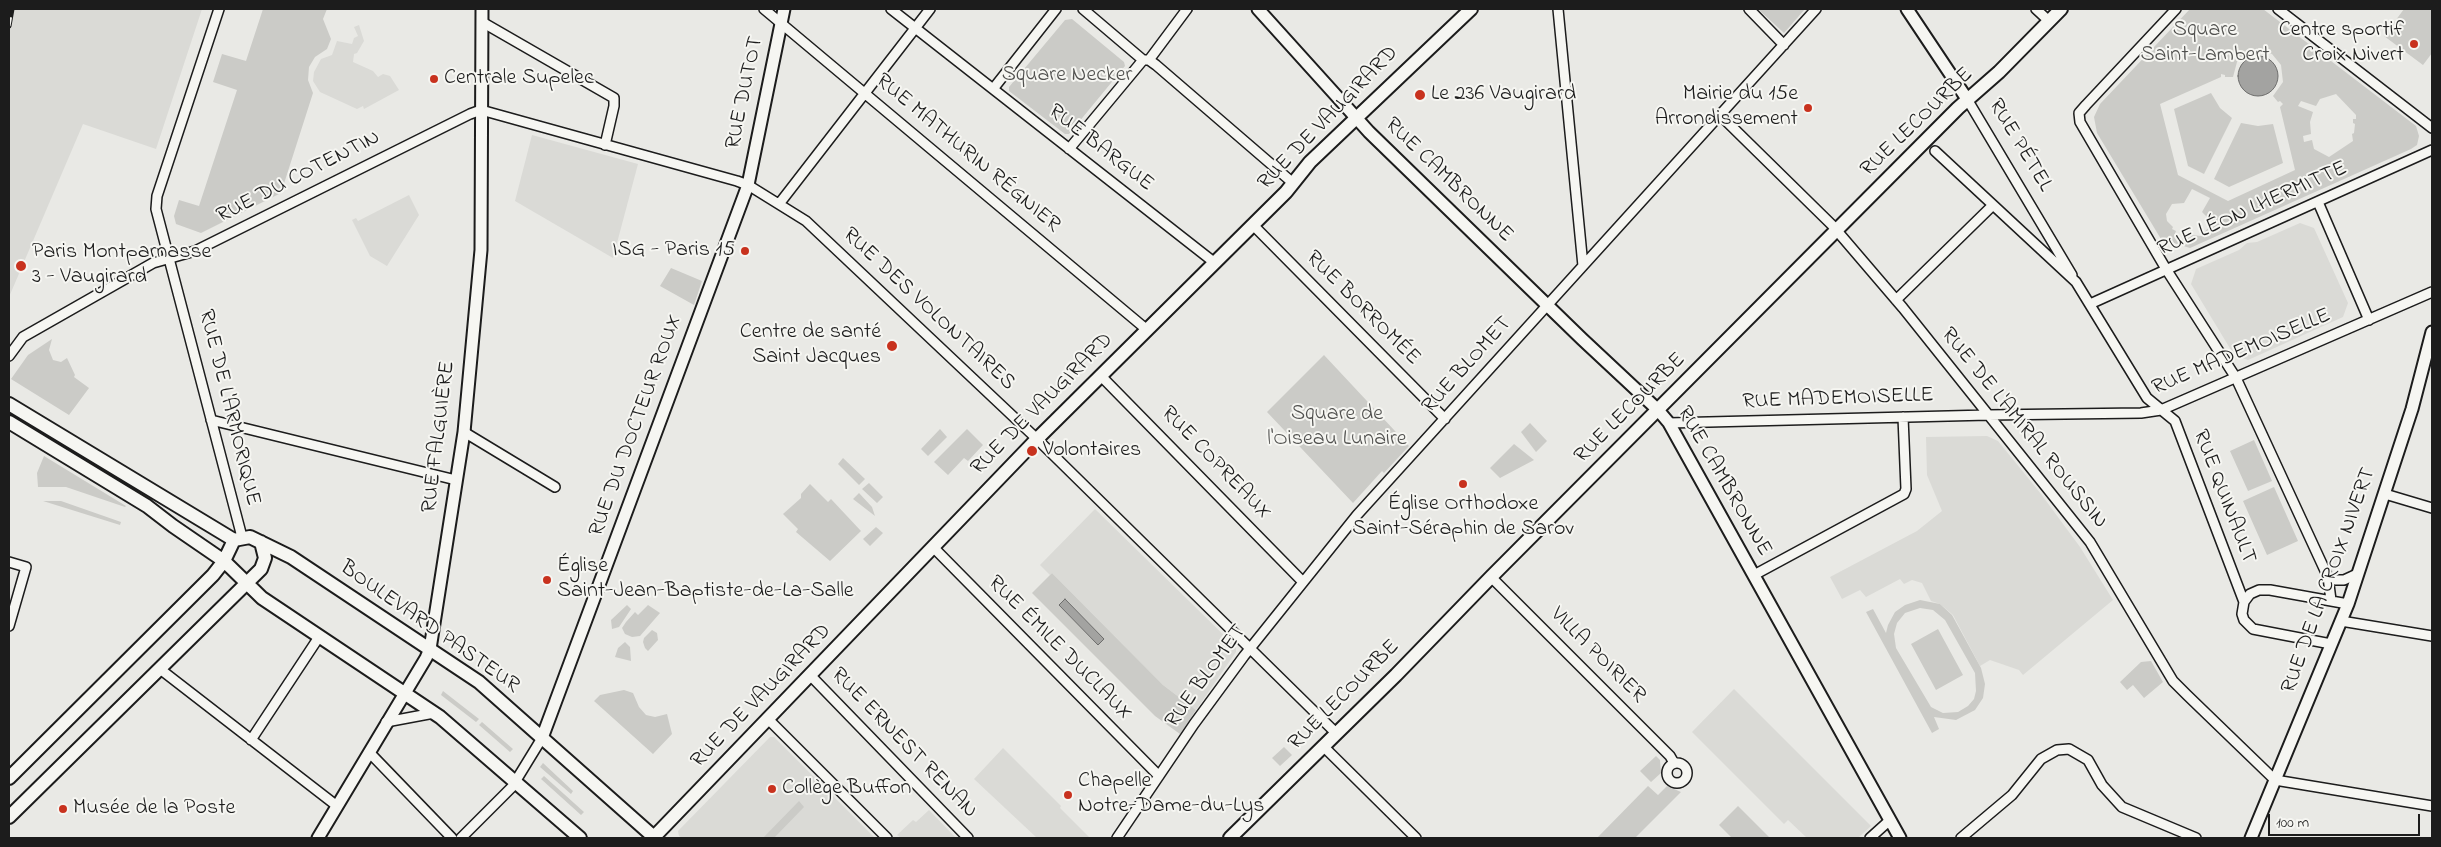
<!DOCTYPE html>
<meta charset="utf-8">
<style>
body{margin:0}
#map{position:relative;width:2441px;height:847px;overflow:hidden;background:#e9e9e5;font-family:"Indie Flower",sans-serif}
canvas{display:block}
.frame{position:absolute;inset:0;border:10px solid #1c1c1c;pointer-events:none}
.scale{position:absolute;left:2268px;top:814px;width:152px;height:22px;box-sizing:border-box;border:2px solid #1c1c1c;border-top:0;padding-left:6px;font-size:15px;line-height:18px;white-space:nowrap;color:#1c1c1c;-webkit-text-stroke:4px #f6f6f2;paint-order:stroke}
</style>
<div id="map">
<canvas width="2441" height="847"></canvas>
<div class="frame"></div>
<div class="scale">100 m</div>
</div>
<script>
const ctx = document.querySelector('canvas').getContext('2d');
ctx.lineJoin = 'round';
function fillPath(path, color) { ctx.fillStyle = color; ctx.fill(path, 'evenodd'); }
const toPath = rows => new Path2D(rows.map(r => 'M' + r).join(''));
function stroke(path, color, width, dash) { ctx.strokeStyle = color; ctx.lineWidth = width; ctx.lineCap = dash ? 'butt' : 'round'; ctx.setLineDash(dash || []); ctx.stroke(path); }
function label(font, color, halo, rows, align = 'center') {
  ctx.font = font + ' "Indie Flower",sans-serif'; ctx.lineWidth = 4; ctx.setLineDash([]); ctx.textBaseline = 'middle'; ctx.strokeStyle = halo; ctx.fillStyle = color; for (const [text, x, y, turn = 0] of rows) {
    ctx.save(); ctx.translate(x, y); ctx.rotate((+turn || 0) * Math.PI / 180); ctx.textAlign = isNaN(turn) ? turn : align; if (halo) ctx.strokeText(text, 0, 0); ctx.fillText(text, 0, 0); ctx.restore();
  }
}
fillPath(toPath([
 [9,9,202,9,156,149,83,124,9,297],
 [359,25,364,41,357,53,354,54,353,62,373,71,378,77,383,74,390,76,399,90,364,109,363,106,357,109,320,92,313,81,314,72,321,59,332,55,337,41,352,44,354,38,358,36,354,27],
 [532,135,638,164,613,258,515,201],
 [409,195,419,215,387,266,370,256,352,220,356,218,358,221],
 [2300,223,2314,228,2348,303,2343,317,2248,360,2234,355,2191,284,2196,269,2239,250,2247,243,2257,242],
 [1987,436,1998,441,2041,494,2080,547,2113,600,2023,675,2019,670,1990,660,1980,666,1953,615,1940,604,1931,601,1922,583,1912,580,1904,584,1900,579,1866,597,1860,590,1842,599,1830,577,1917,531,1942,511,1927,475,1926,437],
 [1095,509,1236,647,1236,652,1196,710,1163,685,1052,573,1050,575,1040,565],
 [1734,689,1871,826,1858,838,1807,838,1788,820,1784,824,1692,732],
 [770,737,774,737,875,838,682,838,679,836,678,831],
 [1003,748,1061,806,1060,808,1090,838,1037,838,974,779],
 [929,810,956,838,901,838,897,835,913,820,916,822]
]), '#dadad6');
fillPath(toPath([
 [263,9,327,9,323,19,331,39,327,49,315,57,309,67,308,80,313,93,281,193,201,233,176,224,174,216,179,200,199,206,237,90,213,82,222,54,246,61],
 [1758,9,1805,9,1784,33],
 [2190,9,2263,9,2416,126,2419,136,2417,145,2411,149,2190,248,2161,239,2097,133,2094,117,2100,104],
 [2259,50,2272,54,2281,65,2283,82,2273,96,2278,102,2280,101,2283,104,2280,107,2295,170,2228,201,2178,175,2160,104,2221,77,2221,74,2225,75,2225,77,2233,77,2237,62,2242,56],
 [2336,94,2356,115,2356,119,2353,119,2353,123,2355,124,2354,133,2352,134,2353,141,2329,157,2314,149,2312,140,2304,142,2303,136,2311,134,2310,122,2313,112,2298,106,2301,101,2316,106,2320,99],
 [2192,189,2210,198,2202,212,2209,219,2209,227,2201,236,2191,235,2189,238,2184,235,2182,240,2174,236,2176,231,2172,229,2173,227,2167,221,2166,214,2172,204,2184,203],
 [2404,9,2432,9,2432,53,2423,65,2384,36],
 [1072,19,1124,62,1125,66,1069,134,1065,134,1009,91,1009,87,1065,20],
 [2211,93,2220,108,2232,118,2204,174,2188,166,2174,109],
 [2241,123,2258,126,2273,124,2283,163,2229,187,2214,179],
 [671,268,702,281,694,305,660,286],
 [52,339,49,350,53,360,61,362,67,358,75,375,74,377,89,388,69,415,11,379,28,355],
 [1324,355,1409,446,1384,473,1382,471,1353,503,1267,412],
 [1530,423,1547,441,1536,452,1521,432],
 [940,429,947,437,928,456,921,449],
 [967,429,983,445,968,461,964,458,948,475,934,462],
 [2254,440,2272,481,2248,491,2230,451],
 [1514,444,1534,460,1500,478,1490,468],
 [44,456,126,506,125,507,66,487,38,487,37,473],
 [843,458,865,479,859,485,838,464],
 [869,483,883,497,877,503,862,489],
 [810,484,828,502,831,499,861,531,830,561,796,532,798,529,783,514,801,498,801,494],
 [2274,487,2298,541,2267,555,2243,501],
 [859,493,872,507,875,516,853,499],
 [43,501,61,501,121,522,120,525],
 [876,527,883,533,870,546,863,539],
 [1052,573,1163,685,1196,710,1180,734,1155,716,1032,593],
 [1920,600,1940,604,1952,615,1981,668,1985,684,1983,698,1975,710,1956,720,1934,717,1939,729,1932,733,1866,612,1873,609,1886,633,1888,625,1895,612,1905,605],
 [1920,608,1933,610,1945,620,1975,673,1976,691,1974,699,1968,706,1958,712,1943,713,1931,707,1896,648,1894,634,1897,623,1905,613],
 [627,605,631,609,619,627,612,629,611,620],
 [648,605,660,613,640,636,632,637,625,634,622,628,626,622,635,612,638,615],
 [1938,629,1963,675,1936,690,1911,644],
 [652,630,657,633,658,640,648,651,645,648,643,642,644,638],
 [625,642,630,647,631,661,615,657,618,648],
 [2151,661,2163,682,2144,698,2133,685,2127,690,2120,682,2141,662],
 [624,690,633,693,639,707,646,715,655,717,667,714,672,734,653,754,594,701,600,695],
 [443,691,479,719,476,722,441,695],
 [482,722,513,749,510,752,479,725],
 [1284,747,1292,755,1280,766,1272,758],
 [1656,756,1660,760,1661,773,1651,782,1640,771],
 [543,763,573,791,571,794,540,767],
 [544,776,584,812,581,815,541,779],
 [1648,786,1658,795,1667,786,1681,792,1635,838,1597,838],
 [799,801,804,807,774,838,763,838],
 [1738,806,1770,838,1732,838,1719,825]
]), '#cbcbc7');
const water = toPath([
 '2238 76a20 20 0 1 1 40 0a20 20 0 1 1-40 0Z',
 [1065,599,1104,639,1098,645,1059,605,1065,599]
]);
fillPath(water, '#a3a3a1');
stroke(water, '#6d6d6c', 1);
const minor = toPath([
 [219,9,157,196,156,209,242,537],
 [764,9,1146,329],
 [891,9,1215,263],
 [1083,9,1143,60,1149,60,1156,65,1293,183],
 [1558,9,1583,266],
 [1749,9,1784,45],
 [2036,9,2049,21],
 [2176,9,2086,105,2079,113,2080,122,2166,269,2236,378,2328,577,2331,600],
 [2278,9,2432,128],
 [482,22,614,98,614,106,605,145],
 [1149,60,1187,9],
 [993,89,1056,9],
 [1967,99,2072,275],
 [1720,115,1832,225,1903,308,2090,542,2173,681,2187,695,2275,780,2432,806],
 [1069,149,1143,60],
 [1935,151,2076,282,2147,398,2175,421,2244,602],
 [2318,202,2369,320],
 [779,204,930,9],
 [1253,225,1445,419],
 [1896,300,1993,205],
 [2090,304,2432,150],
 [9,356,23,337,153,263,195,251,470,114,481,110,737,181,748,185,806,221,1037,439,1336,733],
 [1100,375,1302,581],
 [211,420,456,480],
 [1669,423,1988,415,2141,413,2161,410,2432,292],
 [464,432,555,487],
 [2385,494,2432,508],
 [933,547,1159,776],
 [9,562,26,567,9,626],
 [1754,575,1904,494,1906,489,1903,417],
 [1491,577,1670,756,1674,763],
 [2328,577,2336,580,2344,580,2357,574],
 [2341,621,2432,636],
 [2331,644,2253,629,2244,620,2242,614,2244,602,2250,594,2259,590,2270,590,2348,604],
 [160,669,337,806],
 [810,675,968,838],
 [768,719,887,838],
 [386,722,434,713],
 [251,740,319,637],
 [1323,746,1416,838],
 [369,752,452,838],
 '1667 773a10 10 0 1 1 20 0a10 10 0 1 1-20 0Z',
 [461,838,512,787,542,738],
 [1117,838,1194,724,1244,656,1357,515,1816,9],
 [1870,838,1890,820],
 [1961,838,2012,795,2041,759,2057,750,2069,749,2088,760,2102,785,2122,807,2196,838]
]);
const tertiary = toPath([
 [1258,9,1369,132,1582,339,1658,410,1669,423,1900,838],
 [1907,9,1967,99],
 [542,738,748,185,784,9],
 [318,838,426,658,430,649,464,432,481,250,482,9],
 [2251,838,2348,604,2412,409,2432,332]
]);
const secondary = toPath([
 [9,404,234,540],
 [9,422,147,506,173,526,224,561,262,598,440,717,580,838],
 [9,778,213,575,224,561,234,540,250,537,291,557,479,682,655,838],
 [9,817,261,569,265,558,261,542],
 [653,838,1037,439,1286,192,1310,162,1471,9],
 [1230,838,1396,675,1491,577,1958,108,1999,72,2061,9]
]);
stroke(minor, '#1c1c1c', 12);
stroke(tertiary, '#1c1c1c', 15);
stroke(secondary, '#1c1c1c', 16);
stroke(minor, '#f6f6f2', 9);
stroke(tertiary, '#f6f6f2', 11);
stroke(secondary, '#f6f6f2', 12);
const rail = toPath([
 [9,26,12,9]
]);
stroke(rail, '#1c1c1c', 5);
stroke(rail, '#f6f6f2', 3, [9]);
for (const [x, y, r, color] of [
 [2414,44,5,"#c8321e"],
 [434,79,5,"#c8321e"],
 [1420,95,6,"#c8321e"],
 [1808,108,5,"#c8321e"],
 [745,251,5,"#c8321e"],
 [21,266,6,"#c8321e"],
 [892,346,6,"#c8321e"],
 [1032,451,6,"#c8321e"],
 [1463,484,5,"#c8321e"],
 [547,580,5,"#c8321e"],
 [772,789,5,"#c8321e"],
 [1068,795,5,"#c8321e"],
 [63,809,5,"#c8321e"]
]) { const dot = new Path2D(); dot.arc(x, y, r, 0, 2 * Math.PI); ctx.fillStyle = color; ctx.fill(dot); stroke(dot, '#f6f6f2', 2); }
label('22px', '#51514f', '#f6f6f2', [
 ["Square",2205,31],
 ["Saint-Lambert",2205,56],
 ["Square Necker",1067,76],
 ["Square de",1337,415],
 ["l'Oiseau Lunaire",1337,440]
]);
label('22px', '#1c1c1c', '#f6f6f2', [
 ["Centre sportif",2404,31,"right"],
 ["Croix Nivert",2404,56,"right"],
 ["Centrale Supelec",444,79],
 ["Le 236 Vaugirard",1431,95],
 ["Mairie du 15e",1798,95,"right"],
 ["Arrondissement",1798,120,"right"],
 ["ISG - Paris 15",735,251,"right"],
 ["Paris Montparnasse",32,253],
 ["3 - Vaugirard",32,278],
 ["Centre de santé",881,333,"right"],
 ["Saint Jacques",881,358,"right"],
 ["Volontaires",1043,451],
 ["Église Orthodoxe",1463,505,"center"],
 ["Saint-Séraphin de Sarov",1463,530,"center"],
 ["Église",557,567],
 ["Saint-Jean-Baptiste-de-La-Salle",557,592],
 ["Chapelle",1078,782],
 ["Notre-Dame-du-Lys",1078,807],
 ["Collège Buffon",782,789],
 ["Musée de la Poste",73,809]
], 'left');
label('22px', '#1c1c1c', '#f6f6f2', [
 ["RUE DUTOT",746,93,-78],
 ["RUE DE VAUGIRARD",1329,119,-46],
 ["RUE LECOURBE",1918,123,-44],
 ["RUE PÉTEL",2019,146,59],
 ["RUE BARGUE",1100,149,38],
 ["RUE MATHURIN RÉGNIER",967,154,40],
 ["RUE DU COTENTIN",299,178,-27],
 ["RUE CAMBRONNE",1448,181,44],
 ["RUE LÉON LHERMITTE",2253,210,-24],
 ["RUE BORROMÉE",1362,309,45],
 ["RUE DES VOLONTAIRES",928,310,43],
 ["RUE MADEMOISELLE",2242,353,-23],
 ["RUE BLOMET",1468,366,-48],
 ["RUE MADEMOISELLE",1838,400,-2],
 ["RUE DE VAUGIRARD",1043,405,-45],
 ["RUE DE L'ARMORIQUE",228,408,76],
 ["RUE LECOURBE",1631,409,-45],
 ["RUE DU DOCTEUR ROUX",637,426,-70],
 ["RUE DE L'AMIRAL ROUSSIN",2023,429,51],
 ["RUE FALGUIÈRE",440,437,-83],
 ["RUE COPREAUX",1215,464,46],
 ["RUE CAMBRONNE",1723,482,60],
 ["RUE QUINAULT",2223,497,69],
 ["RUE DE LA CROIX NIVERT",2330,581,-70],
 ["BOULEVARD PASTEUR",429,628,35],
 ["RUE ÉMILE DUCLAUX",1059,649,45],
 ["VILLA POIRIER",1597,656,45],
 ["RUE BLOMET",1207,677,-54],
 ["RUE LECOURBE",1345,696,-45],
 ["RUE DE VAUGIRARD",762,697,-46],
 ["RUE ERNEST RENAN",903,744,46]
]);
</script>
